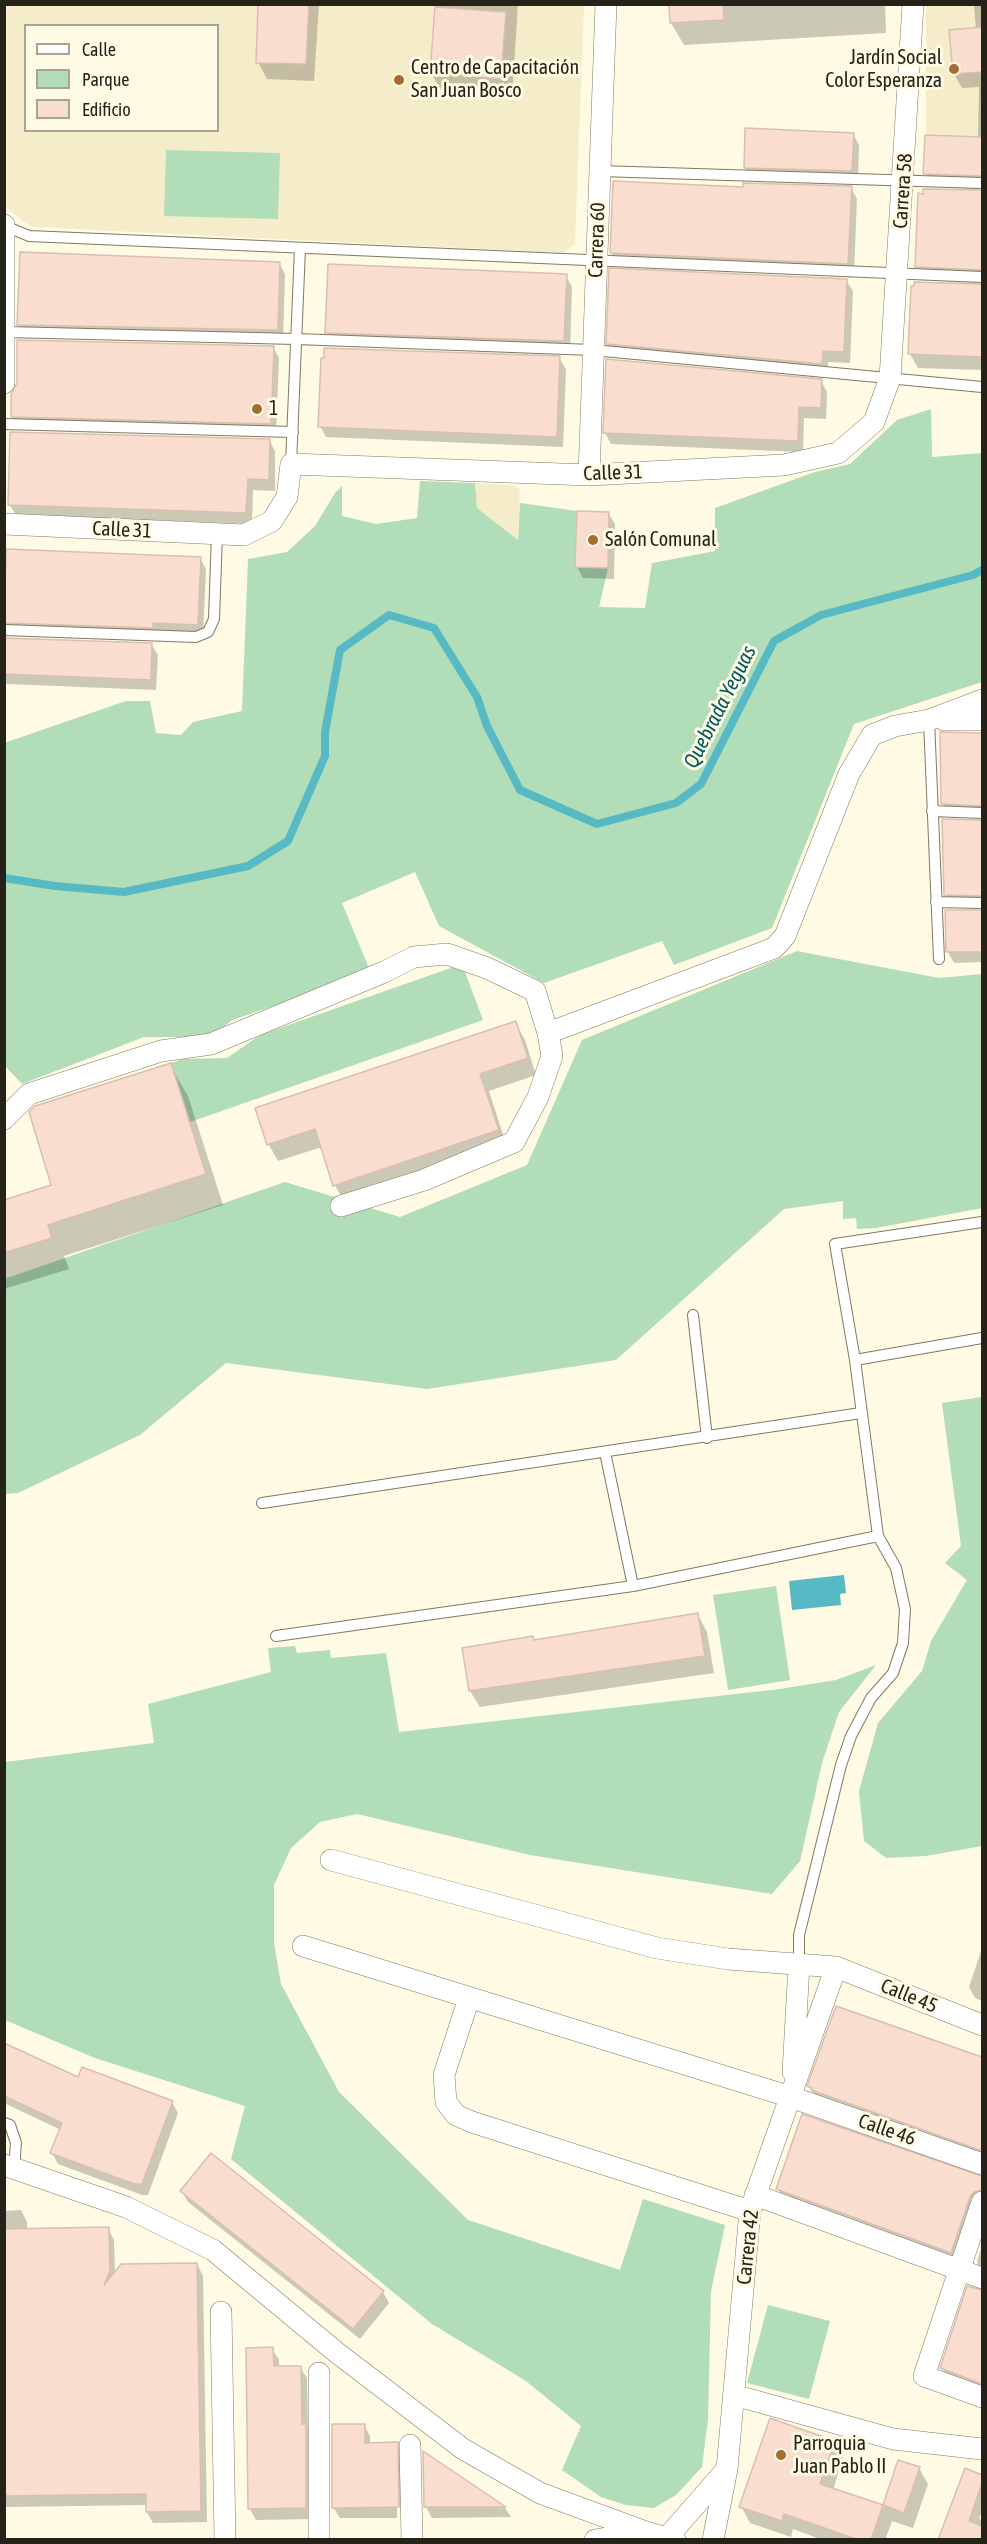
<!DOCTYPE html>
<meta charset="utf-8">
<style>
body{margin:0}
#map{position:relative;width:987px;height:2544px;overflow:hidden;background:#fefae4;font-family:"Asap Condensed",sans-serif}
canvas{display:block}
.frame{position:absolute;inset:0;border:6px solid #252319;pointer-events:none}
.legend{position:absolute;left:24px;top:24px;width:195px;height:108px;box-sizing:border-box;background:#fefae4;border:2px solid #a7a493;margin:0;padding:8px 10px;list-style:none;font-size:18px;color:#252319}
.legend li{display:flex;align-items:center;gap:12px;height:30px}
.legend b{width:30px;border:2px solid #a7a493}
</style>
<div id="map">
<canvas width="987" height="2544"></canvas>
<div class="frame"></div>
<ul class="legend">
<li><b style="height:8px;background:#fff"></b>Calle</li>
<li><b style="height:16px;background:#b1ddb8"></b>Parque</li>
<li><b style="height:16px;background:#f9ded0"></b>Edificio</li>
</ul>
</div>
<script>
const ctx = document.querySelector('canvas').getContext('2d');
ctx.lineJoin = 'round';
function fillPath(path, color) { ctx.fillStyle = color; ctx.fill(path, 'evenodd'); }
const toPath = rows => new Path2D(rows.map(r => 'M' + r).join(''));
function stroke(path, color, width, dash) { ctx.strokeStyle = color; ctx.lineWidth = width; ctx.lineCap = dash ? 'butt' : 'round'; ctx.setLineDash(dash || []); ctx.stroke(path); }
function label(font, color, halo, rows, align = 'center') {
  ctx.font = font + ' "Asap Condensed",sans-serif'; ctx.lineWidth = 6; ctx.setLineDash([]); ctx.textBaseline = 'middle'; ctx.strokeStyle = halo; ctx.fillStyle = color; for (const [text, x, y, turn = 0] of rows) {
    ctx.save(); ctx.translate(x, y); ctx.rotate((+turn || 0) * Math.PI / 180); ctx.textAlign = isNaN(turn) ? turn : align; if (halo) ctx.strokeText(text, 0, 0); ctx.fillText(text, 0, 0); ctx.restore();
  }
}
fillPath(toPath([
 [5,5,584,5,575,244,564,253,31,227,5,207],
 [26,26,218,26,218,130,26,130],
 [926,5,982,5,982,137,926,134],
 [475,483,514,485,520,490,518,540,477,508]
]), '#f5edca');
fillPath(toPath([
 [166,150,280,153,278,219,164,216],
 [931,409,932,457,982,453,982,682,854,724,772,928,674,965,662,941,544,983,439,926,415,872,342,903,371,973,232,1020,212,1037,144,1037,22,1084,5,1066,4,743,126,701,150,701,156,733,181,735,193,722,242,711,248,559,287,552,315,526,335,493,342,486,342,516,376,524,417,518,420,481,475,483,477,508,518,540,520,503,577,511,576,567,608,568,599,607,645,608,652,563,715,551,715,508,815,472,850,464,897,420],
 [797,951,939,978,982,974,982,1208,876,1228,857,1229,856,1218,843,1219,843,1201,784,1209,616,1360,427,1389,226,1363,140,1435,18,1493,5,1494,4,1279,285,1182,400,1217,527,1165,582,1040],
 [462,964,483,1020,190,1122,171,1063,183,1059,227,1058,260,1035],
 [982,1397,982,1846,926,1856,886,1858,864,1841,859,1791,878,1723,922,1671,931,1641,967,1580,945,1563,961,1546,942,1403],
 [776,1586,790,1680,728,1690,713,1595],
 [295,1646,297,1653,330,1650,331,1658,386,1653,399,1732,780,1689,836,1680,876,1665,839,1712,822,1763,800,1861,772,1894,530,1855,357,1814,320,1822,291,1848,274,1885,274,1943,281,1984,339,2092,468,2220,620,2270,643,2199,725,2225,711,2291,708,2419,702,2467,676,2495,654,2508,626,2505,601,2497,562,2470,581,2426,526,2381,432,2324,231,2159,245,2106,95,2058,5,2020,5,1762,154,1743,148,1704,271,1672,268,1648],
 [768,2305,830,2321,809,2399,747,2383]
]), '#b1ddb8');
fillPath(toPath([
 [844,1575,846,1593,840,1594,841,1605,792,1610,789,1581]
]), '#57b9c4');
fillPath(toPath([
 [259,4,319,4,314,81,267,79,258,62],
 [436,4,518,4,512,98,443,93,431,73],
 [670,4,885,4,886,33,684,45,671,23],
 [974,4,982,4,982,189,933,187,925,173,978,139,979,87,962,88,954,74,976,29],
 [853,134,859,145,858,182,752,179,745,168],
 [614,182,745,188,851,188,857,199,854,274,618,264,611,253],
 [924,190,982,192,982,283,924,280,916,266],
 [279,263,285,274,283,341,25,335,18,324],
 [566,276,572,287,570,352,333,343,327,332],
 [846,280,853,291,850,363,828,362,828,375,614,354,608,343],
 [916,283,982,286,982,370,918,368,910,354],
 [273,347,279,358,276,435,19,427,12,416],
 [559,358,566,369,563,447,326,437,320,426,325,360],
 [821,381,827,392,826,419,804,418,803,452,611,444,605,433],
 [269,440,275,451,275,491,253,490,252,524,16,515,9,504],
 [608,513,615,524,614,579,583,578,577,567],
 [200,558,206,569,203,636,10,634,4,624,4,605],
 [4,639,151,644,158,655,156,690,7,684,4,680],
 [941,733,982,734,982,816,949,815,943,803],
 [943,820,982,822,982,906,952,905,945,894],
 [947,911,982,912,982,962,954,963,948,952],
 [515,1023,525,1040,536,1075,489,1091,507,1147,344,1202,335,1185,322,1147,278,1161,269,1145,257,1109],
 [170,1065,188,1096,223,1205,64,1256,69,1269,4,1289,4,1201,53,1186],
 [698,1615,707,1632,714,1673,480,1707,470,1691,534,1641],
 [982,1948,982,2001,975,1998,969,1987],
 [837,2008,982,2060,982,2159,815,2097,809,2086],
 [4,2044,79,2079,172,2102,178,2113,148,2195,142,2195,58,2164,52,2153,61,2130,4,2103],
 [982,2177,982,2203,958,2264,784,2200,778,2189],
 [182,2191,383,2292,389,2303,360,2339,188,2202],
 [21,2210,27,2222,27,2230,108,2229,114,2240,115,2274,197,2264,203,2276,207,2522,153,2523,147,2512,147,2505,4,2507,4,2211],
 [982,2246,982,2271,977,2262],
 [968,2288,982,2292,982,2392,948,2379,942,2368],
 [272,2349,279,2360,279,2368,300,2367,307,2378,308,2430,312,2437,312,2519,256,2520,250,2509],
 [364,2425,370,2436,370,2444,397,2444,403,2455,404,2505,397,2506,397,2518,340,2518,333,2507],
 [834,2442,843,2458,833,2490,884,2507,899,2462,919,2468,928,2484,913,2528,892,2521,885,2540,823,2540,793,2529,791,2537,750,2523,741,2506],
 [424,2454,505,2508,511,2517,432,2518,426,2507],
 [966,2470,982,2477,982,2510,979,2519,982,2520,982,2540,940,2540]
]), '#0003');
stroke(toPath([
 [4,878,55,886,124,892,248,866,288,841,325,756,325,732,340,650,389,615,434,628,477,697,487,726,520,790,597,824,676,803,701,784,774,641,821,615,973,575,982,570]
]), '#57b9c4', 8);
const building = toPath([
 [258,4,309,4,306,64,256,63,258,4],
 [669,4,723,4,724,20,670,23,669,4],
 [435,7,506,12,501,79,430,73,435,7],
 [982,27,982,72,953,74,949,30,982,27],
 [745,128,854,133,852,171,744,168,745,128],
 [925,135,982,137,982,176,923,174,925,135],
 [613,181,743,187,743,183,852,186,848,264,610,253,613,181],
 [923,189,982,190,982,270,915,267,918,193,923,194,923,189],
 [20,252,280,262,278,330,17,325,20,252],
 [328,264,567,274,564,341,325,333,328,264],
 [609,268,847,279,844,352,823,351,822,364,606,344,609,268],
 [914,282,982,284,982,357,908,354,911,286,914,286,914,282],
 [17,340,274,346,271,424,11,417,11,394,17,383,17,340],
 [324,348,560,356,557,437,318,427,321,358,324,358,324,348],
 [606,359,822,379,821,408,799,407,798,441,603,433,606,359],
 [10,432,270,439,269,480,248,479,246,513,8,505,10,432],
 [577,511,609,512,608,568,575,567,577,511],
 [6,549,201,557,198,625,153,623,153,628,4,623,6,549],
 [4,638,152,643,151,680,4,674,4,638],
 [940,732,982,733,982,806,941,804,940,732],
 [942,819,982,820,982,896,944,895,942,819],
 [945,910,982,910,982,952,946,952,945,910],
 [516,1021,528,1058,480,1074,499,1130,333,1186,315,1129,267,1145,255,1108,516,1021],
 [171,1063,206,1174,48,1225,52,1238,4,1253,4,1200,51,1185,29,1112,35,1106,171,1063],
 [698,1613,705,1656,469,1691,462,1648,533,1636,534,1640,698,1613],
 [836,2006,982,2057,982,2151,811,2090,812,2088,807,2086,836,2006],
 [4,2043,78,2077,82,2067,173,2101,142,2184,134,2184,50,2153,62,2123,4,2096,4,2043],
 [802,2114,982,2176,982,2190,974,2192,970,2197,951,2253,776,2189,802,2114],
 [211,2153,384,2291,353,2329,180,2191,211,2153],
 [109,2227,110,2271,104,2285,121,2264,197,2263,201,2511,146,2512,146,2494,4,2496,4,2229,109,2227],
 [967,2286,982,2290,982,2384,940,2368,967,2286],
 [273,2347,274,2366,301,2366,302,2424,306,2424,306,2508,248,2509,246,2348,273,2347],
 [770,2418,835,2441,820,2484,883,2505,898,2460,920,2467,904,2513,883,2505,871,2540,859,2540,784,2514,782,2521,739,2507,770,2418],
 [332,2424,365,2424,365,2443,398,2442,399,2507,332,2508,332,2424],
 [423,2451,506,2507,424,2507,423,2451],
 [965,2468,982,2475,982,2483,969,2521,982,2526,982,2540,938,2540,965,2468]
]);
fillPath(building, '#f9ded0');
stroke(building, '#d9beb1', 1.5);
const lane = toPath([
 [600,171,982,183],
 [5,226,29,236,982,277],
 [6,332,296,339,593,350,982,387],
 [4,424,293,432],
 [291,464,300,248],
 [4,630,196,637,208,632,214,619,217,534],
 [929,720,939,959],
 [932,811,982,813],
 [936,902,982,903],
 [693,1315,707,1438],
 [855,1360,982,1338],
 [605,1452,633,1586],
 [262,1503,861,1413],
 [276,1636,633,1586,878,1536],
 [799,1965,799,1935,841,1765,851,1736,871,1698,893,1673,903,1643,905,1609,896,1568,878,1536,855,1360,835,1244,982,1222],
 [4,2123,10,2125,16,2143,14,2168]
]);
const street = toPath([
 [4,225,4,383],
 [589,475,606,4],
 [4,524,244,535,272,521,287,497,291,464,589,475,784,465,838,453,874,422,890,378,913,4],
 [944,720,982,720],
 [548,1033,774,948,785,936,849,774,872,735,895,726,929,720,982,700],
 [4,1119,29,1094,161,1051,211,1044,384,972,414,957,447,954,487,968,535,991,548,1033,552,1056,538,1097,514,1142,424,1180,341,1206],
 [331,1860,657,1948,728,1959,836,1967,982,2025],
 [303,1946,791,2097,982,2164],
 [469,1998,444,2075,446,2102,456,2115,472,2122,750,2211],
 [793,2072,799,1965],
 [4,2165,126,2207,213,2250,336,2352,463,2449,540,2493,646,2532,675,2540],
 [755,2195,982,2278],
 [982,2202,924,2376,982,2397],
 [221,2312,225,2540],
 [734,2395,893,2439,982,2449],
 [410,2445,412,2540],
 [319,2540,319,2373],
 [595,2540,642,2532],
 [665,2540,727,2469],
 [713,2540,727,2469,750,2211,836,1967]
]);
stroke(lane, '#7f7a62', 12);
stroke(street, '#7f7a62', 22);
stroke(lane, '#fff', 10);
stroke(street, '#fff', 21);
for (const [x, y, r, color] of [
 [954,69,6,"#a86b2f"],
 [399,80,6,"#a86b2f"],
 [257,409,6,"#a86b2f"],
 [593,540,6,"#a86b2f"],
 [781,2455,6,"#a86b2f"]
]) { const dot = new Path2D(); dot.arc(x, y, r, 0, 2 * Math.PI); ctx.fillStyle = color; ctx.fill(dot); stroke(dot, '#fefae4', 2); }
label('20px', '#252319', '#fefae4', [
 ["Jardín Social",942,58,"right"],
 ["Color Esperanza",942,81,"right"],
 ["Centro de Capacitación",411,68],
 ["San Juan Bosco",411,91],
 ["1",269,409],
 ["Salón Comunal",605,540],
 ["Parroquia",793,2444],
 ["Juan Pablo II",793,2467]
], 'left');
label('20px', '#252319', '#fefae4', [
 ["Carrera 58",903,191,-86],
 ["Carrera 60",597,240,-88],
 ["Calle 31",613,473,-2],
 ["Calle 31",122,530,3],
 ["Calle 45",909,1996,22],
 ["Calle 46",887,2130,19],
 ["Carrera 42",748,2247,-84]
]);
label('italic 21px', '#005a62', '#fefae4', [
 ["Quebrada Yeguas",720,707,-63]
]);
</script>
